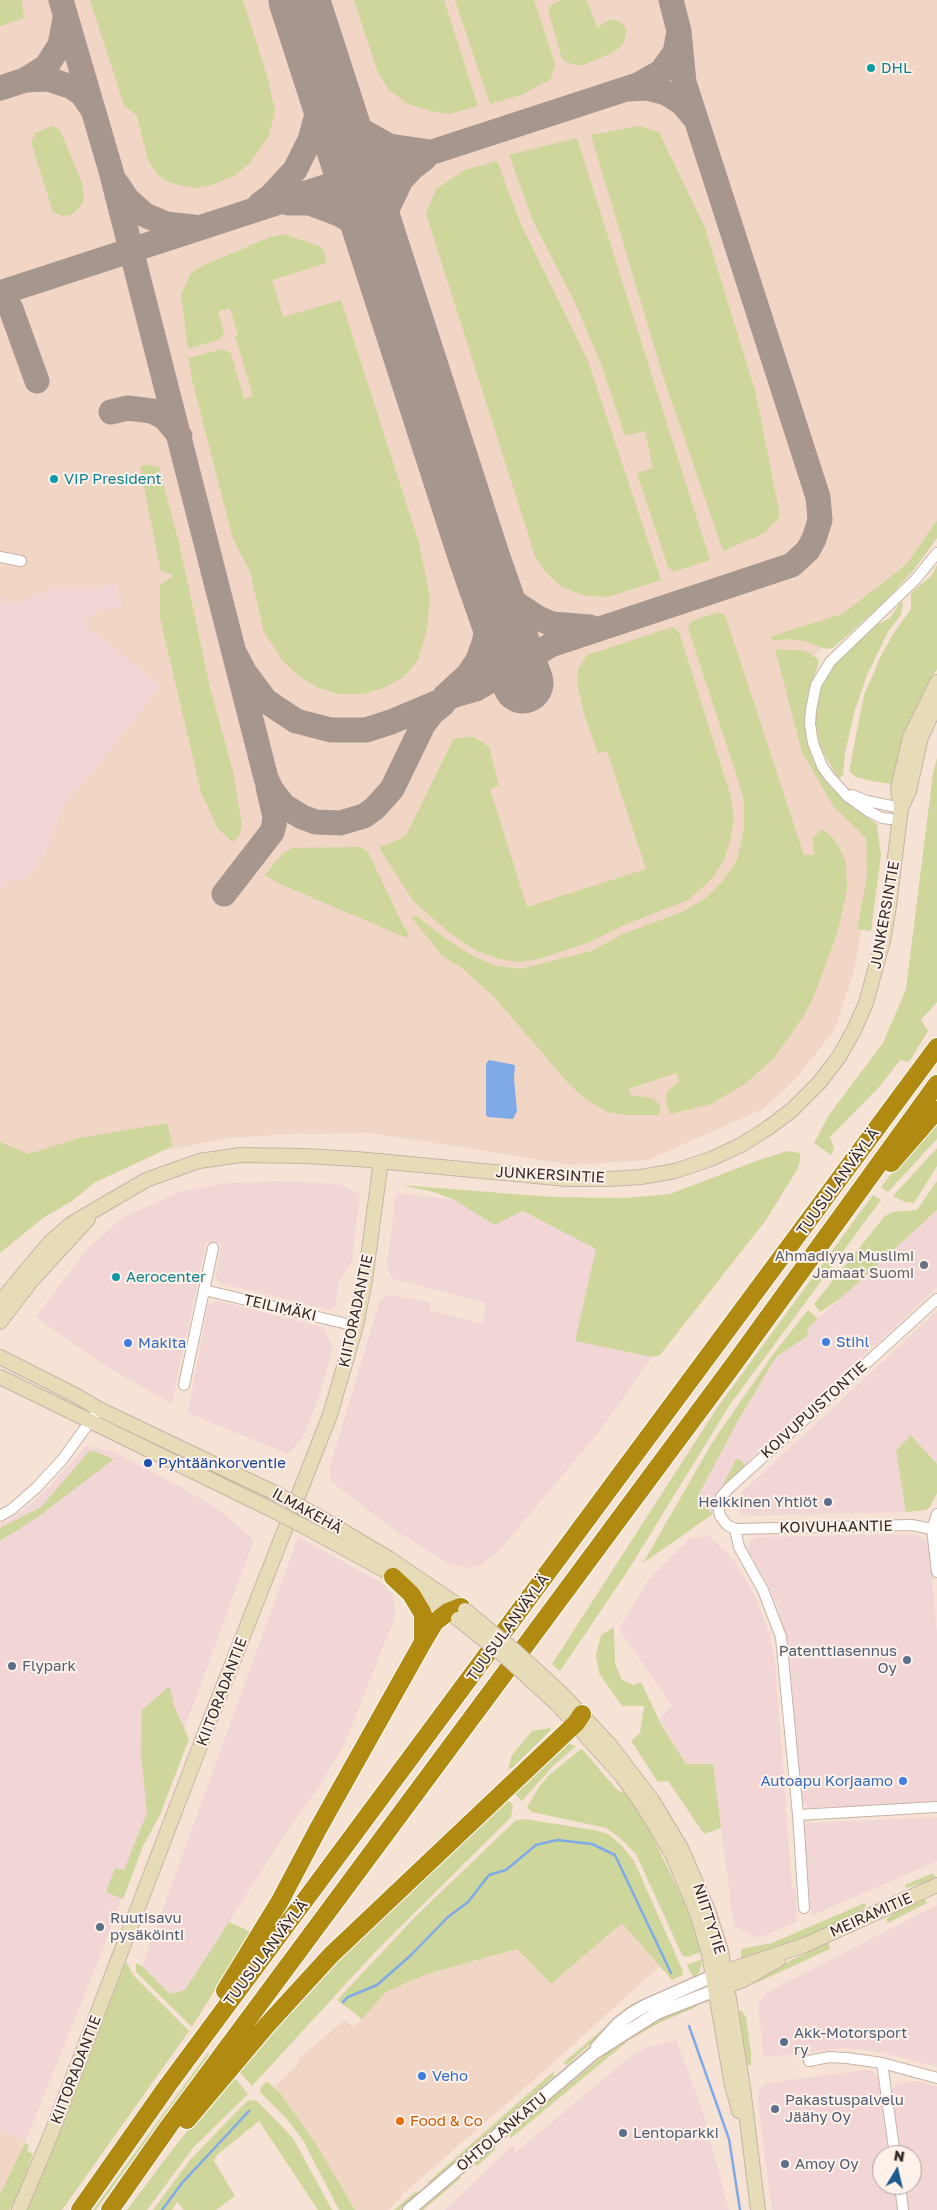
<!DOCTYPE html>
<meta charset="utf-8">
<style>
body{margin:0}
#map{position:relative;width:937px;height:2210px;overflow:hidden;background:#f7e2d6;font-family:"Golos Text",sans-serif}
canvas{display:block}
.north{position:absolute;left:872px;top:2145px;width:50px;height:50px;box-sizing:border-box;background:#fef1ea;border:1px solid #aca19b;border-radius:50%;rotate:9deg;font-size:14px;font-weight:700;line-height:20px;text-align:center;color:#322a25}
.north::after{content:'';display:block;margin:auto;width:18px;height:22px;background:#1a5a8f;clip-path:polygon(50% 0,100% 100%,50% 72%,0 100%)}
</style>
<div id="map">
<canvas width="937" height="2210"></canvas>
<div class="north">N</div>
</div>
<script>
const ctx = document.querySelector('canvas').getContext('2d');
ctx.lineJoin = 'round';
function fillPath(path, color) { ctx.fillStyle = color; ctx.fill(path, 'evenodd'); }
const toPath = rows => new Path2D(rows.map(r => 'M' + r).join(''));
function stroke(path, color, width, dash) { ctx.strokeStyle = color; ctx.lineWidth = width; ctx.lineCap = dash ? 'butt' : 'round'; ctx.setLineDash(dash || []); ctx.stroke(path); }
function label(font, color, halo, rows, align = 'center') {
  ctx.font = font + ' "Golos Text",sans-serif'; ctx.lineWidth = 4; ctx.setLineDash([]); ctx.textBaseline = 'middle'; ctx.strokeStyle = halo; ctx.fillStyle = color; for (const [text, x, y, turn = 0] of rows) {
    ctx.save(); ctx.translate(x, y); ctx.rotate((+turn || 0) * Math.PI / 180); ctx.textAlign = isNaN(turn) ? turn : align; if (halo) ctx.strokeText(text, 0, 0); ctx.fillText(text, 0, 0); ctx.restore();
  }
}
fillPath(toPath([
 [0,0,937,0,937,530,906,571,789,679,803,751,837,800,877,839,854,971,835,1029,796,1079,763,1109,648,1160,573,1165,371,1133,291,1134,228,1138,173,1149,28,1159,0,1152],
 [623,1922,660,1966,543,2072,403,2194,389,2210,355,2210,318,2147,281,2094,274,2087,298,2064,297,2060,344,2020,354,2027,386,1992,427,1974,518,1949,551,1984],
 [0,2130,26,2140,0,2198]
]), '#f1d6c6');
fillPath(toPath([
 [117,584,123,606,99,610,84,624,161,686,96,768,63,807,45,854,25,880,7,881,0,890,0,597,12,604,52,589,88,589],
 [292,1181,342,1185,360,1194,352,1261,338,1283,336,1306,329,1310,220,1283,215,1276,222,1244,206,1242,172,1404,104,1365,36,1317,86,1250,122,1218,181,1191,228,1183],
 [396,1193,455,1200,494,1225,523,1211,597,1249,575,1341,652,1357,600,1431,498,1552,481,1565,471,1568,449,1564,390,1527,332,1482,329,1470,380,1300,389,1295,430,1302,430,1310,482,1324,486,1303,391,1278,387,1266],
 [937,1210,937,1288,754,1455,718,1495,713,1514,704,1505,699,1494,735,1426,776,1357,808,1336,807,1329],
 [217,1301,323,1327,333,1348,318,1400,302,1439,288,1454,188,1413,208,1305],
 [937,1311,937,1464,912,1435,896,1451,906,1512,749,1516,741,1514,738,1507,740,1494],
 [86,1446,114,1452,181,1487,219,1510,254,1540,103,1949,26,2140,0,2130,0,1525,23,1511,52,1484],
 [918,1534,929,1544,937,1635,937,1802,807,1808,802,1802,788,1645,778,1607,766,1581,749,1552,749,1541,758,1537],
 [710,1536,736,1563,756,1598,770,1636,775,1662,792,1888,795,1888,797,1922,758,1938,734,1926,713,1765,686,1764,659,1719,672,1706,619,1629,648,1580,690,1538],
 [298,1537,382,1583,393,1596,396,1614,345,1743,320,1785,282,1839,185,1990,170,1994,142,1966],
 [937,1817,937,1861,811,1916,804,1827,808,1823],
 [937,1905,937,2067,885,2053,847,2048,764,2057,758,2005,766,1993],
 [676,2040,702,2109,729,2210,445,2210,513,2145,516,2152,631,2056,648,2047],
 [865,2070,873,2071,878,2078,890,2155,882,2155,882,2185,894,2185,898,2208,908,2206,905,2185,912,2185,912,2155,901,2155,891,2092,897,2084,907,2082,918,2081,937,2087,937,2210,772,2210,759,2110,758,2093,761,2087,767,2083]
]), '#f1d6d5');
fillPath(toPath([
 [0,0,22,0,24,18,0,26],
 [90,0,243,0,268,79,275,111,269,136,250,163,234,176,211,185,197,188,183,186,168,182,157,174,148,160,137,116,124,105],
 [354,0,444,0,478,106,450,114,431,111,406,103,388,89,377,70],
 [455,0,534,0,555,64,551,79,521,95,490,104],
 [562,0,587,0,597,28,607,21,613,20,620,22,625,27,626,33,623,45,612,53,583,65,574,65,565,61,562,59,548,9,553,4],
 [52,126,60,130,82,183,84,200,79,208,71,215,62,216,53,212,31,142,35,133],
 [639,126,659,132,705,228,756,394,780,516,765,533,723,551,662,373,591,135],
 [577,138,710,560,673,572,668,567,637,473,653,468,645,431,625,436,601,364,576,305,532,219,509,155],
 [497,161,520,222,588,361,661,580,608,597,586,596,562,587,545,571,535,556,426,214,436,189,465,170],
 [283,234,322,247,327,263,272,280,283,317,341,300,418,540,430,596,427,630,418,660,404,677,383,688,363,694,338,694,319,688,300,677,283,661,264,632,250,572,233,539,192,380,189,358,222,349,231,353,244,399,253,396,235,336,238,335,230,308,218,311,224,333,220,339,188,349,181,295,191,273,202,266,270,237],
 [150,465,159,467,179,543,210,687,233,772,242,825,239,836,233,842,218,829,201,792,160,618,160,585,173,576,172,574,161,572,140,466],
 [937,520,937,538,913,571,880,606,833,648,826,649,805,641,789,639,773,641,772,636,842,614,906,565],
 [937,565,937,669,924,691,913,717,892,784,871,781,856,777,849,771,864,695,880,658,893,634,911,609,911,593,931,576],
 [903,602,901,615,889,630,867,675,855,710,845,753,843,775,838,779,821,748,818,737,815,721,817,703,822,686,829,670,840,656,872,627,890,618,900,603],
 [718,612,725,615,804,855,815,855,812,840,821,829,832,837,839,847,846,862,847,890,838,931,812,1001,802,1018,774,1058,745,1084,711,1104,670,1114,666,1099,667,1091,679,1082,677,1073,628,1089,631,1095,652,1098,657,1102,661,1107,658,1115,626,1115,608,1112,585,1099,569,1084,495,998,462,968,442,956,412,918,417,916,446,939,475,957,497,966,521,969,591,951,625,933,685,911,707,897,722,882,737,860,744,829,744,801,739,783,688,628,690,622],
 [673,627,679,632,731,797,734,819,730,842,723,862,713,878,688,900,624,925,590,942,539,959,519,962,499,959,477,951,451,934,414,902,381,851,381,846,395,841,406,835,454,738,474,737,489,747,499,785,490,789,527,907,646,869,607,751,598,754,584,714,577,682,578,669,587,655],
 [775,649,805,651,817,658,819,663,808,693,805,721,811,756,818,769,832,788,848,803,877,824,881,855,871,931,857,929,867,877,866,838,833,806,802,752],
 [937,758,937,1002,921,1020,928,1031,909,1062,900,1060,880,1086,830,1137,834,1149,831,1155,814,1143,829,1115,883,1043,906,989,933,773],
 [361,847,368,852,403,925,409,934,407,938,280,884,265,875,282,854,292,848],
 [937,1118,937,1139,888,1192,881,1187],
 [167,1123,173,1146,94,1183,72,1201,43,1218,0,1253,0,1142,29,1154,79,1138],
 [937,1148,937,1166,914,1203,905,1202,893,1196],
 [788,1151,800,1153,800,1160,798,1168,766,1220,660,1355,652,1357,575,1341,596,1249,523,1211,494,1225,455,1200,434,1192,401,1185,552,1197,625,1198,670,1194,759,1160],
 [937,1181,937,1210,841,1298,820,1312,814,1304,885,1216,893,1212,917,1210],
 [873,1195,881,1200,729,1406,627,1572,560,1671,552,1664,717,1408],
 [808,1310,818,1319,807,1329,808,1336,776,1357,735,1426,699,1494,704,1505,713,1514,643,1563,712,1443,774,1353],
 [911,1435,937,1464,937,1493,930,1507,926,1510,906,1512,896,1451],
 [90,1450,114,1459,39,1516,0,1541,0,1528,41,1507],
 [736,1459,742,1460,744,1466,718,1495],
 [614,1627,615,1663,622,1680,634,1685,641,1682,661,1724,686,1764,713,1764,721,1828,704,1834,668,1781,658,1782,631,1741,640,1733,644,1706,622,1706,599,1673,596,1655,601,1635],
 [170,1687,174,1706,189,1739,160,1815,143,1846,123,1899,106,1892,115,1868,124,1870,147,1813,141,1753,142,1710,167,1688],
 [550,1728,551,1730,512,1768,508,1769,512,1755,532,1731],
 [566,1743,576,1746,553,1766,522,1801,512,1791],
 [581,1749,584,1751,617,1790,627,1794,645,1821,689,1912,701,1952,687,1957,682,1955,636,1854,621,1839,606,1828,532,1812,527,1807,539,1787,549,1775],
 [505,1797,513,1805,511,1817,377,1950,252,2086,238,2070,292,2006,441,1856],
 [524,1819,594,1830,608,1834,621,1845,634,1861,682,1969,683,1975,672,1980,622,1923,551,1984,517,1949,427,1974,386,1992,362,2019,337,2000,417,1915,515,1821],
 [933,1873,937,1879,906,1888,905,1885],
 [924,1897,927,1903,888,1923,886,1919,905,1906],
 [865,1903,866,1906,864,1908,851,1917,788,1944,748,1958,741,1958,741,1949,772,1943],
 [229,1922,251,1932,192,2027,136,1972,136,1963,142,1966,170,1994,185,1990],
 [828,1942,830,1949,756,1983,748,1984,753,1979],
 [702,1959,700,1971,694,1979,687,1965],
 [126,1961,133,1975,189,2031,62,2210,26,2210,62,2127],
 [683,1982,686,1982,606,2030,567,2065,563,2063,632,2004],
 [697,2004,696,2007,659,2023,629,2040,511,2138,509,2134,626,2037,662,2017],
 [736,2011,742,2011,746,2017,751,2053,751,2065,748,2065,740,2040],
 [208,2053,210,2054,96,2210,93,2210],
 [554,2071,554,2076,481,2142,431,2184,427,2183],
 [233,2076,248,2094,193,2148,147,2210,127,2210,172,2150],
 [267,2081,281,2094,318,2147,355,2210,339,2210,303,2140,286,2118,260,2092,261,2087],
 [248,2100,257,2101,293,2138,332,2210,318,2210,259,2121,217,2155,214,2161,235,2196,216,2210,184,2210,177,2202,172,2210,153,2210,190,2160],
 [25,2143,29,2145,27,2151,33,2154,19,2192,10,2210,0,2210,0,2195],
 [491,2148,496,2149,476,2167,476,2161],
 [456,2177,462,2177,423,2210,417,2210],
 [416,2191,418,2195,399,2210,394,2210]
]), '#ced69c');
fillPath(toPath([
 [489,1060,515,1065,514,1079,517,1111,513,1119,488,1117,486,1115,486,1064]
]), '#80a9e8');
stroke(toPath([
 [343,2002,348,1997,377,1985,410,1956,448,1917,468,1902,489,1875,506,1870,536,1845,557,1840,592,1844,615,1855,671,1973],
 [689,2026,729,2139,740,2210],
 [162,2210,182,2183,249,2111]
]), '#80a9e8', 2.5);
stroke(toPath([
 [61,0,111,171,266,778,271,789,284,806,302,817,316,822,340,823,364,816,375,808,392,789,423,725,432,713,443,704],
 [324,73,334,99,357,128,389,146,424,151],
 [25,80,48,79,72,87,82,94,93,110],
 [0,88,25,80,46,67,60,45,65,18],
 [629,89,647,88,666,93,682,103,694,117],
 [117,184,127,199,145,215,166,224,193,227],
 [288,203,310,203,339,214,357,224,376,247,383,262],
 [260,204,271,196,295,170,310,140,319,107,320,89,316,52],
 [386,269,382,241,384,224,388,207,401,180,412,168,425,158],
 [0,293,638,85,661,72,675,53,679,31,671,0],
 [0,297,5,300,11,309,37,381],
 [111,412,128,408,152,411,164,417,180,436],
 [486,568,509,599,538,618,552,624,590,627],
 [235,654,245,673,266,701,296,721,331,730,366,730,391,722,455,695,476,689,551,645,780,569,792,565,808,550,814,539,820,520,818,497,684,82,679,31],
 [445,696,468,675,478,660,484,643,489,621,489,594,479,557],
 [224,894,272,832,274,825,275,817,268,787]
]), '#a6968d', 25);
stroke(toPath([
 [299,0,479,557,523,683]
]), '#a6968d', 61);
const minor = toPath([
 [0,557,21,561],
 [852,795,867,801,901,808],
 [900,820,882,818,868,811,847,796,829,776,822,766,813,743,810,724,811,710,816,685,830,662,916,579,937,553],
 [204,1290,356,1326],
 [184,1385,213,1248],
 [937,1514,932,1529,937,1572],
 [0,1516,12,1509,36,1488,62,1460,99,1409],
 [735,1529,912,1525,937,1530],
 [798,1815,937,1807],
 [804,1908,798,1815,781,1637,763,1590,739,1547,735,1529,727,1525,720,1516,718,1506,721,1497,729,1488,937,1299],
 [809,2061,829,2057,847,2058,882,2063,937,2078],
 [882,2063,895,2155],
 [900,2185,903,2210]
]);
const tertiary = toPath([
 [597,2047,618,2024,631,2014,645,2006,713,1976],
 [409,2210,594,2053,657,2013,716,1990]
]);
const secondary = toPath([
 [901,808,909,791,921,737,937,703],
 [0,1302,49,1243,71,1224,146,1180,199,1161,241,1155,304,1156,357,1159,567,1179,609,1179,641,1177,675,1171,711,1159,741,1145,768,1128,792,1110,819,1083,839,1057,854,1030,866,1003,883,941,889,906,901,808,898,789,910,737,937,682],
 [0,1322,32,1280,88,1219],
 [0,1357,75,1395,99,1409,275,1493],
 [0,1377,268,1508],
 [314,1514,390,1559,465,1610],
 [307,1528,408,1583,456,1618],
 [563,1695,610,1745,652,1800,681,1848,709,1913,721,1951,727,1986,743,2088,758,2210],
 [557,1704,622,1776,642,1804,672,1854,697,1913,709,1954,732,2085,739,2111],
 [718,1974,805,1945,937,1885],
 [719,1989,743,1980,778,1960],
 [19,2210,48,2142,210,1720,330,1415,356,1326,365,1280,381,1161]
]);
const motorway = toPath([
 [891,1163,937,1110],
 [393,1577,411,1594,423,1614,423,1640],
 [225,1991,280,1901,318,1829,423,1642,435,1622,448,1612,461,1607],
 [187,2120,267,2025,331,1955,576,1723,582,1714],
 [80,2210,168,2085,937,1047],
 [110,2210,169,2126,734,1364,937,1084]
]);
stroke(minor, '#c7b3a7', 12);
stroke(tertiary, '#c7b3a7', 15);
stroke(secondary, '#c7b3a7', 16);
stroke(motorway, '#fff', 20);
stroke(minor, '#fff', 10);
stroke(tertiary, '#fff', 12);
stroke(secondary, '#e7dcb8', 14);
stroke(motorway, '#b08a11', 18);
const secondaryBridge = toPath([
 [275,1493,314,1514],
 [268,1508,307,1528],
 [465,1610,515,1651,563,1695],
 [458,1619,509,1660,557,1704]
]);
stroke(secondaryBridge, '#c7b3a7', 16, []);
stroke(secondaryBridge, '#e7dcb8', 14);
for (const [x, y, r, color] of [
 [871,68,5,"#0f9aa8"],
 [54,479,5,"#0f9aa8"],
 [924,1265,5,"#6b7280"],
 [116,1277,5,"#0f9aa8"],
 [826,1342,5,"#3f7fe0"],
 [128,1343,5,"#3f7fe0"],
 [148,1463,5,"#1a4fb4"],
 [828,1502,5,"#5c6f8a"],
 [907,1660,5,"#5c6f8a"],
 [12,1666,5,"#5c6f8a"],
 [903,1781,5,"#3f7fe0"],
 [100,1927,5,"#5c6f8a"],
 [784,2042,5,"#5c6f8a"],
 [422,2076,5,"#3f7fe0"],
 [775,2109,5,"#5c6f8a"],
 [400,2121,5,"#e8710a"],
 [623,2133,5,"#5c6f8a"],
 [785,2164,5,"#5c6f8a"]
]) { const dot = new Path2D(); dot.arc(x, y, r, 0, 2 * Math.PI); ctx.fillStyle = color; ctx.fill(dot); stroke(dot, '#fef1ea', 2); }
label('15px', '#0d838f', '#fef1ea', [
 ["DHL",881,68],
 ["VIP President",64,479],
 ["Aerocenter",126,1277]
], 'left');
label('15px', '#322a25', '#fef1ea', [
 ["JUNKERSINTIE",885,915,-80],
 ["JUNKERSINTIE",550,1175,3],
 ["TUUSULANVÄYLÄ",838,1182,-54],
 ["TEILIMÄKI",280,1308,13],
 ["KIITORADANTIE",356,1311,-78],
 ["KOIVUPUISTONTIE",814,1410,-42],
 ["ILMAKEHÄ",307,1511,29],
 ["KOIVUHAANTIE",836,1527,-1],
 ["TUUSULANVÄYLÄ",508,1628,-54],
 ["KIITORADANTIE",222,1692,-69],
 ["MEIRAMITIE",871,1915,-24],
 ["NIITTYTIE",709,1919,72],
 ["TUUSULANVÄYLÄ",266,1953,-53],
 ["KIITORADANTIE",76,2070,-69],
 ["OHTOLANKATU",502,2132,-40]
]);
label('15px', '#5b616d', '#fef1ea', [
 ["Ahmadiyya Muslimi",914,1256],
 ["Jamaat Suomi",914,1273]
], 'right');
label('15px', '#366cbe', '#fef1ea', [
 ["Stihl",836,1342],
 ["Makita",138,1343],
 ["Autoapu Korjaamo",893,1781,"right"],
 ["Veho",432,2076]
], 'left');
label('15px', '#164399', '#fef1ea', [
 ["Pyhtäänkorventie",158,1463]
], 'left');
label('15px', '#4e5e75', '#fef1ea', [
 ["Heikkinen Yhtiöt",818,1502,"right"],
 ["Patenttiasennus",897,1651,"right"],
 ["Oy",897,1668,"right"],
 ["Flypark",22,1666],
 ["Ruutisavu",110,1918],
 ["pysäköinti",110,1935],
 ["Akk-Motorsport",794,2033],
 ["ry",794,2050],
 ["Pakastuspalvelu",785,2100],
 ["Jäähy Oy",785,2117],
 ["Lentoparkki",633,2133],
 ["Amoy Oy",795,2164]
], 'left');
label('15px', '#c56008', '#fef1ea', [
 ["Food & Co",410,2121]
], 'left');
</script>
